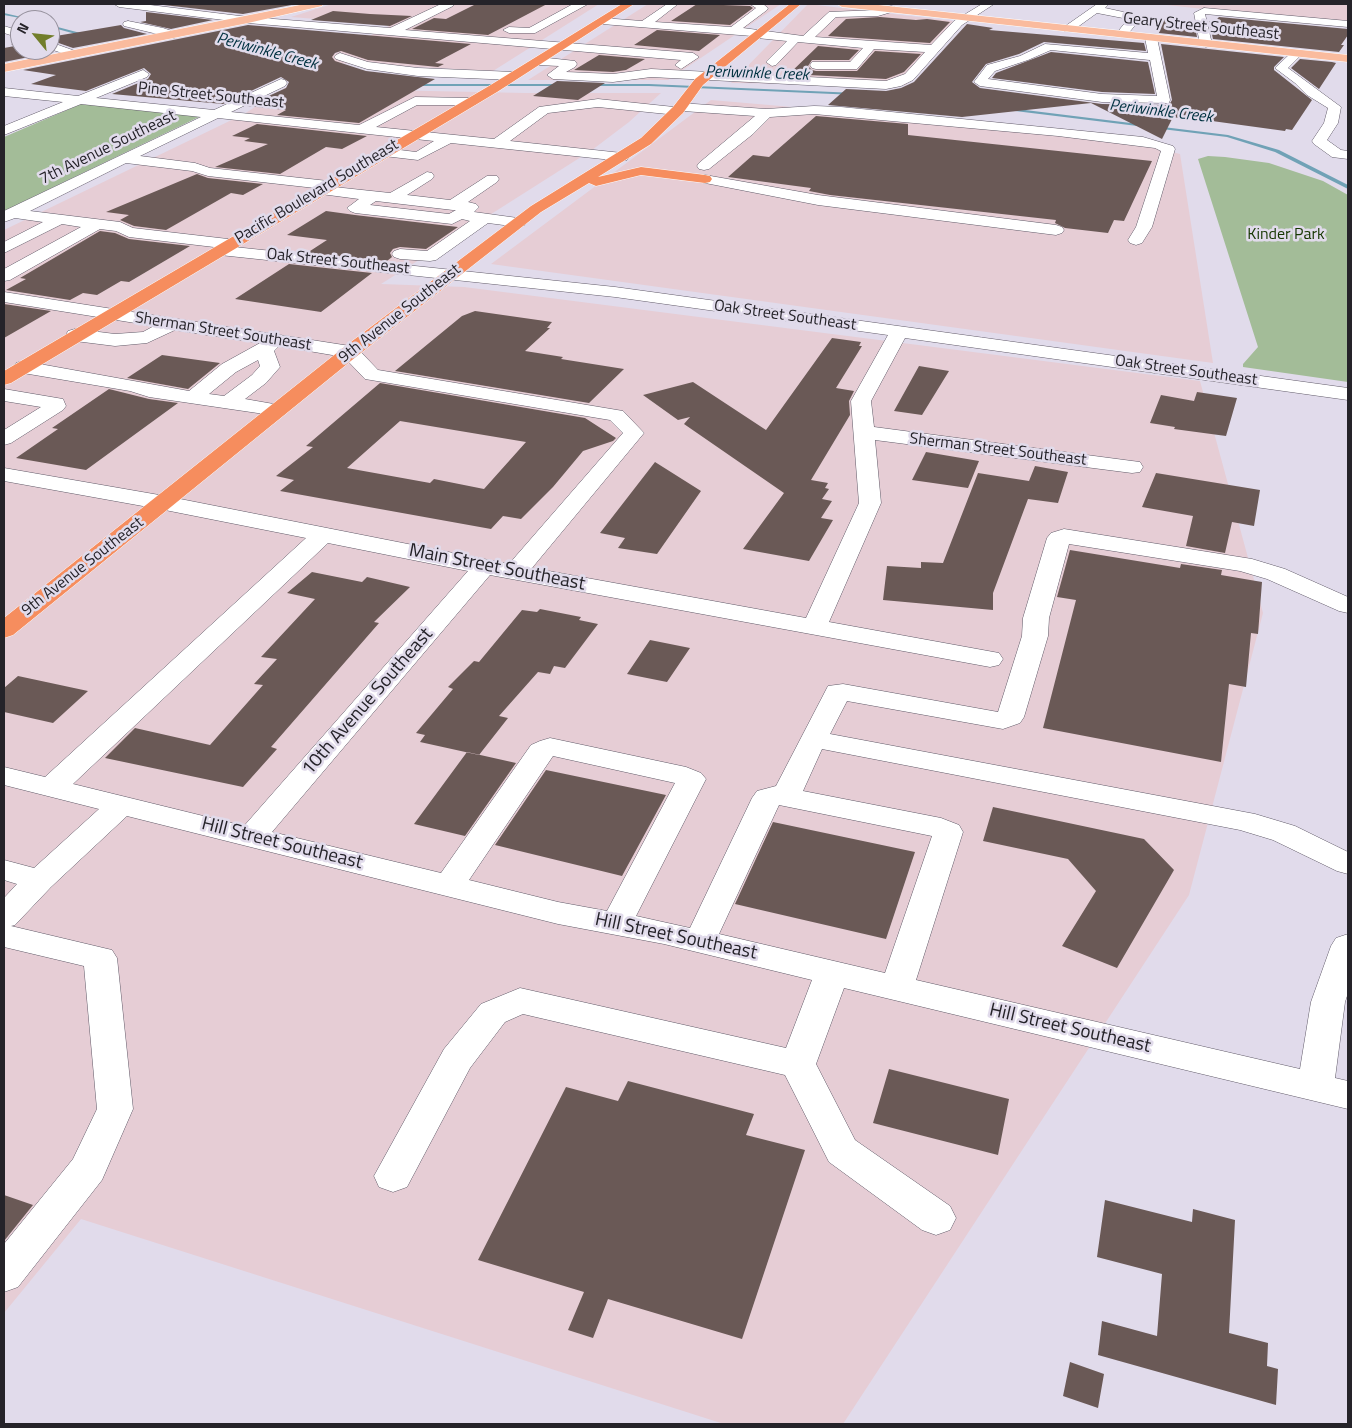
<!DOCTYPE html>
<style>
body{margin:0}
#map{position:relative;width:1352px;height:1428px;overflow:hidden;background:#e1dbeb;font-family:"Titillium Web",sans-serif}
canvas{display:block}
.frame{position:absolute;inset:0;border:5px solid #252329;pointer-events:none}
.north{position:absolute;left:10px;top:10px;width:50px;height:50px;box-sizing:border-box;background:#e1dbeb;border:1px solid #96919d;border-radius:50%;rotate:298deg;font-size:14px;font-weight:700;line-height:20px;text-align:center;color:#252329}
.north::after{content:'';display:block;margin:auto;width:18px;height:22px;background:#727e2b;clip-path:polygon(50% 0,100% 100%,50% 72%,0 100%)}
</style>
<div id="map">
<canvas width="1352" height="1428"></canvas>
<div class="frame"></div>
<div class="north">N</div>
</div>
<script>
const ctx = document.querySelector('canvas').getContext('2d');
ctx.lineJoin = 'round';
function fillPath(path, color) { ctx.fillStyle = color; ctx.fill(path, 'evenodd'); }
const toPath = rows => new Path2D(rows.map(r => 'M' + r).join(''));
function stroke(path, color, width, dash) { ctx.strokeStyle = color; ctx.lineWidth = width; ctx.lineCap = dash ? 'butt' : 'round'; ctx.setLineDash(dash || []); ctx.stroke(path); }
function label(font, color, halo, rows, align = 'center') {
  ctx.font = font + ' "Titillium Web",sans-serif'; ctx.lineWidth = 5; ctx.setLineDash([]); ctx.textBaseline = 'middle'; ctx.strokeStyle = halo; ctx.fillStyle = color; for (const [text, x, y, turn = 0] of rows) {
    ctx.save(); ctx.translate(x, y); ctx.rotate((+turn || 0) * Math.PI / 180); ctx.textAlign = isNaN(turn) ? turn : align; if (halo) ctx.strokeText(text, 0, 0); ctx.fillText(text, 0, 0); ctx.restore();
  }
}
fillPath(toPath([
 [332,4,599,4,493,71,319,62,391,25,291,17],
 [648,4,781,4,668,80,528,80],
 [808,4,953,21,906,85,731,83],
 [1169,4,1348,4,1348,25,1167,5],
 [285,88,525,93,661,93,629,122,592,150,381,284,464,287,1200,381,1263,613,1189,895,843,1424,724,1424,81,1219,4,1313,4,230,244,114],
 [711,100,1094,133,1180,154,1213,363,491,264]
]), '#e6cdd5');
fillPath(toPath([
 [81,104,201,116,4,211,4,137],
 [1208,156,1225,157,1269,163,1323,181,1348,195,1348,382,1243,367,1243,364,1258,347,1198,159]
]), '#a3bc98');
fillPath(toPath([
 [4,13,30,19,31,20,4,15,4,13],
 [50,25,88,35,89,36,87,37,50,27,50,25],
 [413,84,563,84,565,85,563,86,411,86,413,84],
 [590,84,649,84,856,93,858,94,856,95,649,86,588,86,590,84],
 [1009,108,1228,135,1279,150,1348,185,1348,189,1275,152,1227,137,1007,110,1009,108]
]), '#70a2b6');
fillPath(toPath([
 [155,4,297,4,243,14],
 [476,4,547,4,488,35,412,29,434,18,446,19],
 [697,4,750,6,753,8,730,25,671,21],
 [333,11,370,14,412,16,390,26,311,20],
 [146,12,213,20,171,29,140,22,146,21],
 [880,17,916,20,927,19,950,22,930,43,828,36,846,19],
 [1219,17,1348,29,1348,35,1341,45,1344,45,1339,52,1213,39,1209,21,1214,22],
 [1156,19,1194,21,1197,37,1159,33],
 [967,24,993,28,989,30,1144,43,1146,51,1044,42,1019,54,986,64,972,82,980,88,1102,104,1169,105,1172,100,1161,44,1284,57,1274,67,1274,70,1312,100,1292,130,1286,129,1285,131,1212,121,1208,123,1173,117,1162,139,1091,103,962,117,828,105,846,89,886,91,901,88,914,82],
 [121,25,124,28,147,34,73,48,50,40,50,37],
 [248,25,471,44,435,63,444,64,438,67,368,60,341,51,335,53,332,57,335,61,366,71,435,79,359,123,277,115,286,110,247,106,286,88,289,82,281,77,223,104,112,94,148,79,151,74,144,68,86,91,31,84,56,75,23,70],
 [657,30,720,35,699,51,634,45],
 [20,43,20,50,48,50,54,52,4,62,4,48,15,46,11,44],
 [818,46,859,50,849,60,812,60,808,66,812,70,816,71,857,71,875,51,921,54,904,72,886,79,789,74],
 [1051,52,1148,62,1155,94,1102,92,992,78,996,73],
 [599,55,645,59,626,70,613,72,574,70],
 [1300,59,1332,62,1336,63,1319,89,1291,68],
 [557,81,605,83,578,100,533,96],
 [816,116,908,124,908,135,1152,161,1124,221,1114,220,1108,233,1065,228,1055,223,1056,220,830,195,809,191,811,188,728,177,753,155,769,157],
 [257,124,367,136,342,149,326,147,280,174,215,167,268,144,244,141,250,138,232,136],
 [197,174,208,178,263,184,243,195,231,193,166,230,134,226,120,220,129,215,106,212],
 [326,211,355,215,458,227,426,249,400,247,393,249,390,253,392,257,387,261,307,253,327,240,287,235],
 [100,231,115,233,129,239,190,246,129,282,121,281,97,295,83,293,70,300,6,290,26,279,20,278],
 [289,264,372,273,321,312,235,299],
 [4,304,51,311,4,338],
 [475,311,552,322,547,328,550,328,525,351,563,357,561,359,624,369,589,403,395,371,462,316],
 [832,338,861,342,859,346,862,346,836,388,854,391,849,401,850,415,811,480,828,483,825,488,829,489,822,499,832,501,821,518,833,520,809,561,743,549,784,493,684,424,690,417,678,420,643,395,693,382,766,430],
 [162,355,220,363,188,389,127,378],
 [919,366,949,371,922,415,894,411],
 [380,383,585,418,616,438,613,441,583,451,553,487,521,519,503,516,491,529,280,491,294,480,276,476,313,447,306,446],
 [400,421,526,442,484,489,434,479,430,483,347,468],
 [109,389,149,399,178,403,86,470,16,458,58,429,52,428],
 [1197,392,1237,398,1226,436,1174,429,1175,427,1150,423,1161,395,1194,401],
 [926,452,979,461,968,488,912,480],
 [655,462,701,491,657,554,618,548,625,538,600,533],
 [1035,466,1068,472,1058,503,1028,499,993,593,993,610,883,600,887,566,921,568,921,562,943,563,978,473,1029,481],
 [1156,473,1260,490,1254,526,1232,522,1225,553,1186,546,1193,516,1142,507],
 [1070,550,1180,568,1181,564,1222,570,1221,575,1262,582,1258,634,1251,633,1246,687,1229,684,1221,762,1043,728,1076,600,1057,597],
 [312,572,362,582,367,577,410,587,374,622,379,623,271,747,277,749,243,787,105,758,135,728,210,745,263,685,254,684,277,659,261,657,315,599,287,593],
 [540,609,581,617,579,620,598,624,565,668,554,666,550,674,538,672,499,716,508,718,479,755,420,742,425,735,416,733,453,689,448,687,474,661,479,662,522,610,537,612],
 [650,640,690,648,667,682,627,674],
 [18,676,88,691,53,723,4,712,4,688],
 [467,752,516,763,465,836,414,824],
 [546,770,666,795,622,876,495,845],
 [993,807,1144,839,1174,870,1117,968,1062,946,1096,891,1068,859,983,841],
 [773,822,915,852,886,939,735,904],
 [889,1069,1009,1099,998,1155,873,1123],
 [628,1081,754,1114,746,1135,805,1150,742,1339,608,1299,593,1338,568,1330,584,1292,478,1260,566,1087,618,1101],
 [4,1195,33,1205,4,1241],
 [1105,1200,1192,1222,1193,1209,1235,1220,1229,1333,1268,1343,1267,1366,1278,1369,1276,1405,1098,1355,1102,1321,1157,1336,1162,1274,1097,1257],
 [1070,1362,1104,1374,1098,1408,1063,1396]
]), '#6a5956');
const minor = toPath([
 [114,4,142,4,248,17,390,28,441,4,454,4,453,6,405,30,693,53,699,57,681,69,675,65,681,60,248,23,119,7,114,4],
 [573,4,588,4,535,33,509,33,503,30,509,27,529,28,573,4],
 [667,4,678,4,655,22,731,27,756,8,750,4,763,4,768,8,767,10,743,28,803,36,829,12,877,10,891,6,895,7,896,9,895,11,878,16,836,17,815,37,931,45,954,21,982,4,994,4,962,25,913,80,901,86,886,89,651,77,613,82,553,79,547,75,559,66,539,65,533,61,539,57,575,61,577,64,575,67,566,72,613,74,651,69,886,81,905,74,925,52,874,49,857,69,816,69,812,68,810,65,812,62,850,62,863,48,798,42,776,65,772,66,766,62,787,41,757,38,752,36,602,24,597,21,602,18,642,21,667,4],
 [1097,4,1109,4,1105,8,1137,15,1139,21,1126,36,1122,37,1116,34,1128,19,1097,13,1072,31,1064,31,1062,29,1064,27,1097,4],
 [1204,8,1348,21,1348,27,1205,14,1212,44,1206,47,1200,44,1194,13,1204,8],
 [128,21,163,28,178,33,180,35,174,38,124,26,123,24,124,22,128,21],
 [4,26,20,31,20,38,4,33,4,26],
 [1151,35,1157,38,1170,100,1169,103,1102,102,980,86,974,82,987,65,1020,56,1045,44,1148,53,1145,38,1151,35],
 [1051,50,1150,60,1157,96,1102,94,988,79,995,71,1028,60,1051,50],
 [50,42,78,52,80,54,74,57,50,49,50,42],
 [1296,51,1302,54,1288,68,1341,107,1338,123,1327,140,1341,150,1348,151,1348,159,1332,157,1314,144,1312,141,1324,123,1328,108,1307,95,1295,83,1275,68,1292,52,1296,51],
 [340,53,368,62,418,68,514,72,520,76,514,80,418,76,367,69,336,59,334,57,336,55,340,53],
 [143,70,149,74,147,77,96,98,214,110,281,79,285,80,287,83,285,86,231,112,359,125,415,97,470,98,475,99,476,102,475,105,417,105,376,127,494,139,539,107,598,99,674,107,680,103,766,109,814,106,841,107,1143,137,1173,146,1175,149,1152,227,1142,243,1136,245,1130,243,1128,240,1136,227,1161,151,1155,148,1058,136,814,114,770,117,753,134,709,169,704,170,699,169,697,166,699,163,755,116,683,111,677,115,598,107,548,113,510,141,622,153,627,154,629,157,627,160,622,161,451,143,418,160,384,156,377,152,384,148,416,152,434,141,218,118,140,156,195,163,210,168,328,181,333,182,335,185,334,187,390,193,427,172,432,173,434,176,432,179,407,195,450,200,487,176,497,176,499,179,497,182,468,202,476,204,479,207,474,212,525,219,527,222,525,225,519,227,488,223,436,260,430,261,400,259,394,257,392,254,394,251,400,249,427,251,470,221,462,219,452,224,355,213,350,211,347,208,359,199,321,194,316,193,314,190,315,188,208,176,192,171,126,163,30,211,120,222,133,228,228,239,234,241,236,244,234,247,615,287,1348,388,1348,400,905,338,871,401,874,427,1132,461,1140,462,1143,467,1140,472,1132,473,875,440,881,503,829,622,999,653,1003,659,999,665,990,667,490,575,272,832,441,873,531,745,540,741,550,738,686,767,701,773,706,779,636,916,690,928,752,798,757,791,776,786,828,686,843,684,998,712,1022,636,1023,618,1047,538,1051,533,1064,529,1252,559,1285,569,1348,597,1348,613,1339,611,1267,579,1240,571,1069,544,1049,618,1048,636,1024,717,1020,723,1003,729,847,701,830,734,1255,814,1295,826,1348,852,1348,874,1337,871,1273,840,1240,830,822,749,803,791,941,818,959,825,963,832,916,980,1300,1069,1311,1002,1331,946,1336,938,1348,934,1348,993,1345,1002,1335,1078,1348,1081,1348,1109,844,988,816,1064,855,1140,950,1206,956,1218,950,1230,936,1235,922,1230,829,1162,785,1075,523,1014,505,1022,470,1068,407,1187,393,1192,379,1187,374,1176,444,1049,481,1004,520,988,786,1048,812,980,664,944,558,924,127,816,51,887,15,925,11,926,112,950,117,958,133,1109,102,1180,18,1287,4,1292,4,1244,73,1159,97,1109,84,966,4,947,4,898,17,884,4,880,4,860,34,868,99,809,4,785,4,767,45,777,306,538,165,510,4,481,4,468,165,496,509,564,623,433,610,420,365,379,344,357,279,346,274,351,280,367,266,383,245,399,285,406,288,410,285,414,278,416,149,397,130,391,23,373,16,371,13,367,16,363,23,361,189,391,222,364,260,343,175,330,147,343,115,346,75,341,68,339,66,335,68,331,75,329,115,334,143,332,154,326,4,302,4,292,350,346,357,348,378,370,623,411,644,433,532,568,806,618,859,503,851,401,888,335,615,297,220,255,214,253,212,250,214,247,129,237,116,231,100,229,10,280,4,281,4,269,81,227,62,224,4,253,4,242,43,222,15,218,4,222,4,211,201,117,81,104,4,135,4,126,63,102,4,96,4,88,78,96,143,70],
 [376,201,453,210,456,210,449,214,370,205,376,201],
 [258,360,260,366,252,375,224,396,209,394,236,372,258,360],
 [328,543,468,571,244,826,73,784,328,543],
 [553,756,675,783,607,911,558,902,469,880,553,756],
 [779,805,932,836,885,973,719,934,779,805],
 [705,175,818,195,1056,225,1062,227,1064,230,1062,233,1056,235,818,205,700,182,698,179,700,176,705,175],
 [4,389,63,399,66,406,63,410,11,443,4,445,4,430,41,407,4,401,4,389]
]);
const major = toPath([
 [305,4,323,4,322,6,248,23,4,72,4,64,305,4],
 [837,4,869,4,1348,55,1348,62,842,7,837,4]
]);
const highway = toPath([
 [622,4,634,4,497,92,11,383,4,385,4,371,489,86,622,4],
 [790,4,801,4,703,85,683,113,651,144,598,177,641,167,705,175,710,176,712,179,710,182,705,183,641,175,596,186,589,183,541,212,357,356,13,635,4,638,4,618,343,348,531,206,641,138,673,107,695,79,790,4]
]);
stroke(minor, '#615b69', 1);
stroke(major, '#fff', 1);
stroke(highway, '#fff', 1);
fillPath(minor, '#fff');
fillPath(major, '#fabb9e');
fillPath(highway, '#f68d5e');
label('16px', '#252329', '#e1dbeb', [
 ["Geary Street Southeast",1201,27,6],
 ["Pine Street Southeast",211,96,6],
 ["7th Avenue Southeast",108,148,-26],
 ["Pacific Boulevard Southeast",317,192,-31],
 ["Oak Street Southeast",338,262,6],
 ["9th Avenue Southeast",400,314,-38],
 ["Oak Street Southeast",785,316,8],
 ["Sherman Street Southeast",223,332,9],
 ["Oak Street Southeast",1186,371,8],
 ["Sherman Street Southeast",998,450,7],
 ["9th Avenue Southeast",83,567,-38]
]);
label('italic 16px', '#013140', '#e1dbeb', [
 ["Periwinkle Creek",267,52,15],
 ["Periwinkle Creek",757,74,2],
 ["Periwinkle Creek",1161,112,7]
]);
label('16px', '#163700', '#e1dbeb', [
 ["Kinder Park",1286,235]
]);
label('19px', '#252329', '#e1dbeb', [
 ["Main Street Southeast",497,568,11],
 ["10th Avenue Southeast",368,702,-49],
 ["Hill Street Southeast",282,844,14],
 ["Hill Street Southeast",676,937,12],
 ["Hill Street Southeast",1070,1029,13]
]);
</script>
